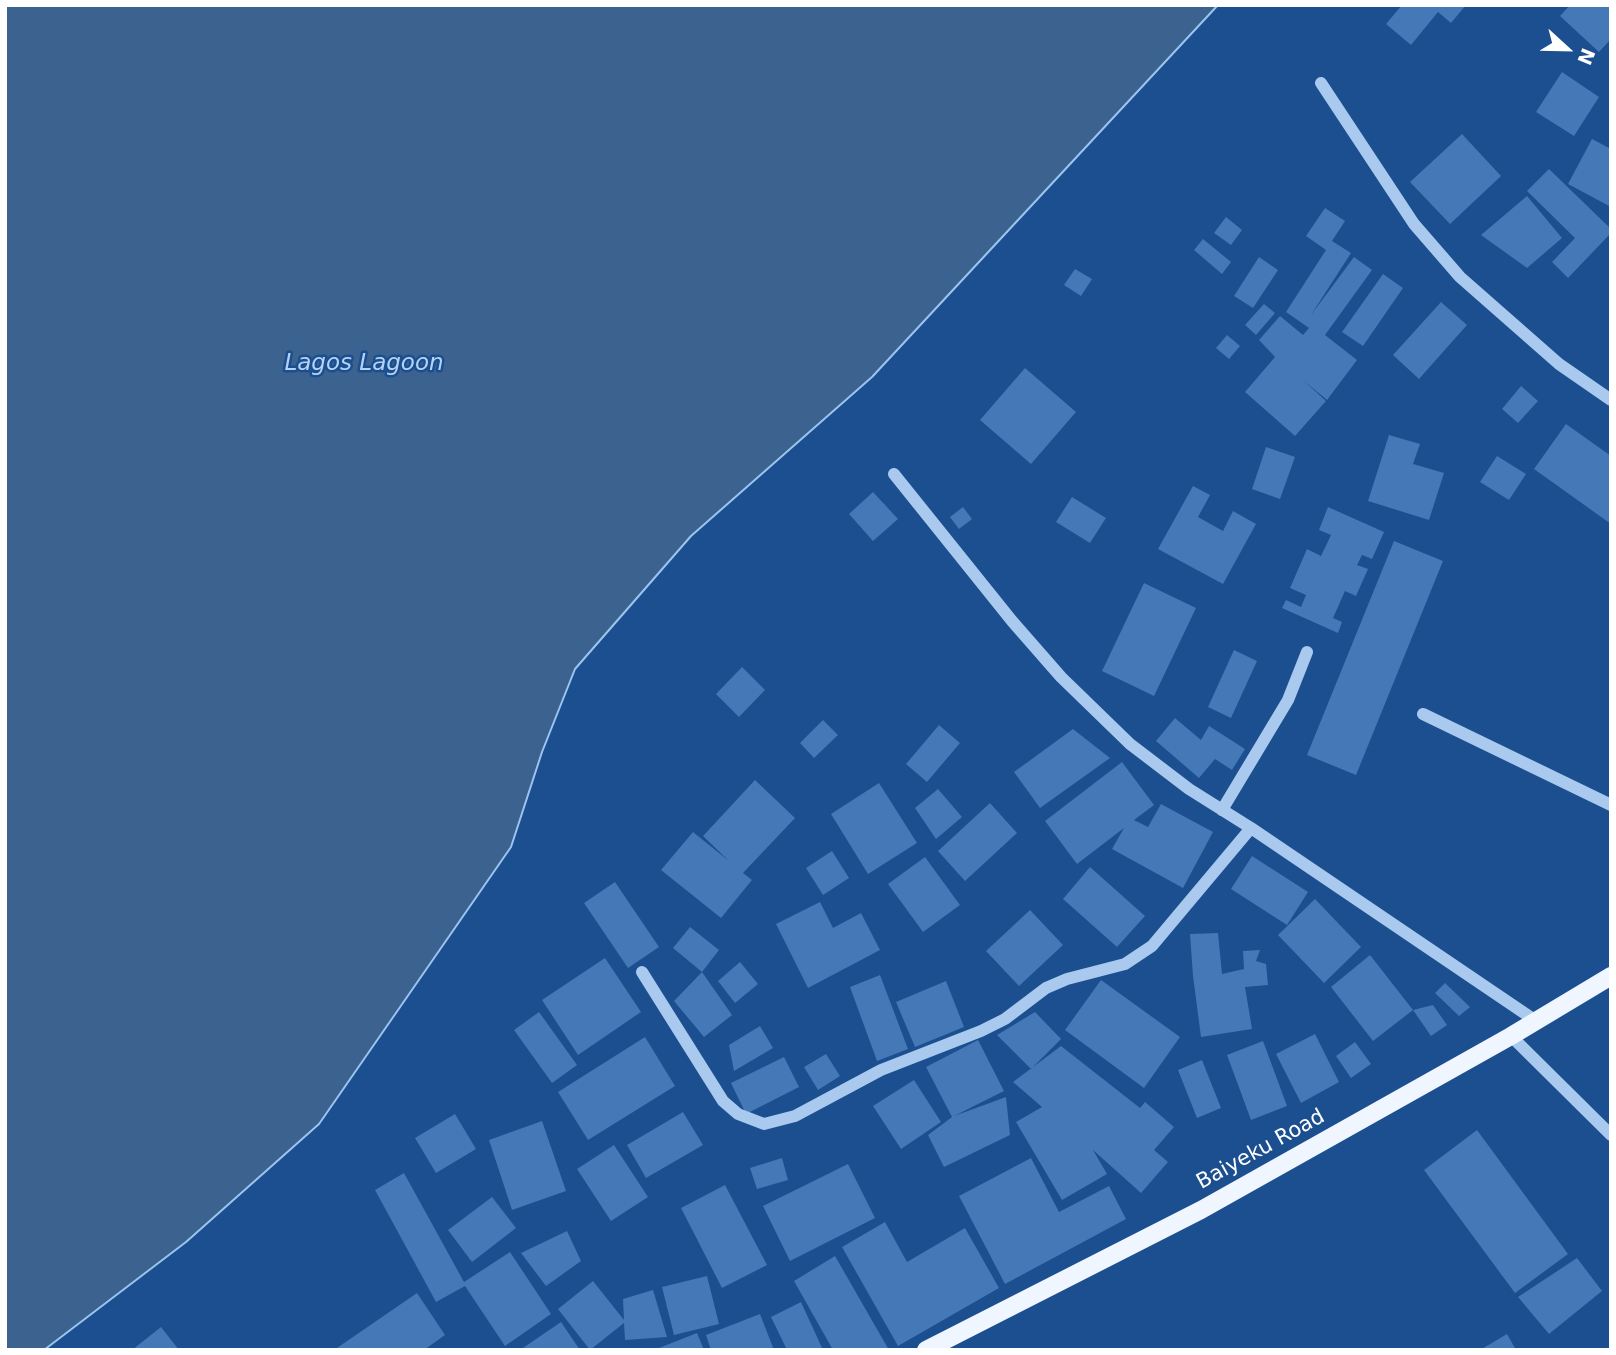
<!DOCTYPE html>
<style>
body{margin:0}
#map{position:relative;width:1616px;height:1355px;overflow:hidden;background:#1b4f8f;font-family:"DejaVu Sans",sans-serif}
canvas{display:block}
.frame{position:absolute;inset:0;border:7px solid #fff;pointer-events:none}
.north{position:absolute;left:1532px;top:14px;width:70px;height:70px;-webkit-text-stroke:5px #1b4f8f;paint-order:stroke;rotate:112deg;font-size:19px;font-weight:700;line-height:28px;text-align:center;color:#fff}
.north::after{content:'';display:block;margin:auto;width:24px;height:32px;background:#fff;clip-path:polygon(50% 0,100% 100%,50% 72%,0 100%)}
</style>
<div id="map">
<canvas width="1616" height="1355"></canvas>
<div class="frame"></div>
<div class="north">N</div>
</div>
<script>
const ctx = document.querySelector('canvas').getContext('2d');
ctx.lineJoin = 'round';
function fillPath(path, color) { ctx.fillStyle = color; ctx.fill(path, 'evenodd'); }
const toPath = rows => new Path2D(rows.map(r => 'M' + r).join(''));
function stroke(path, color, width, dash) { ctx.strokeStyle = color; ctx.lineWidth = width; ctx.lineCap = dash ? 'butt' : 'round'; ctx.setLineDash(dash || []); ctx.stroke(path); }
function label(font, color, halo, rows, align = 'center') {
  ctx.font = font + ' "DejaVu Sans",sans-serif'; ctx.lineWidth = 5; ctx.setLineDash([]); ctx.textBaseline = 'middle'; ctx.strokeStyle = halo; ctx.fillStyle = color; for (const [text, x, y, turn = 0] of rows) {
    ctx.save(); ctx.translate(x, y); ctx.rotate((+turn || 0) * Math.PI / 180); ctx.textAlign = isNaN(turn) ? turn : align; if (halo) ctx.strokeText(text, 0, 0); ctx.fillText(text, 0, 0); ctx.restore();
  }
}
const water = toPath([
 [5,5,1218,5,872,377,691,536,575,669,542,752,511,847,319,1124,186,1242,44,1350,5,1350,5,5]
]);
fillPath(water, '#3c6290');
stroke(water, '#9cc4f0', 2);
fillPath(toPath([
 [1402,5,1466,5,1451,23,1438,12,1411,45,1386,24],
 [1570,5,1611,5,1611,39,1599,52,1560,16],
 [1562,72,1599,97,1574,136,1536,112],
 [1462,134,1501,176,1450,224,1410,182],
 [1592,139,1611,149,1611,207,1568,184],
 [1549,169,1611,229,1611,233,1568,278,1552,262,1575,238,1527,191],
 [1527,196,1562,238,1527,268,1481,235],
 [1325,208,1345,221,1332,241,1351,253,1311,315,1354,257,1372,270,1325,335,1357,360,1327,400,1304,381,1326,401,1295,436,1245,392,1275,357,1259,340,1280,316,1303,335,1309,328,1286,312,1326,250,1306,236],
 [1226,217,1242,230,1231,245,1214,233],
 [1203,239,1231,262,1222,274,1194,250],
 [1259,257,1278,270,1253,308,1234,296],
 [1075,269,1092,279,1081,296,1064,285],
 [1383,274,1403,288,1363,346,1342,332],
 [1441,302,1467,325,1419,379,1393,355],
 [1264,304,1275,313,1256,335,1245,325],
 [1227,335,1240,346,1229,359,1216,348],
 [1025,368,1076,412,1031,464,980,420],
 [1521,386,1538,401,1518,423,1502,409],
 [1566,424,1611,456,1611,524,1534,469],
 [1389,435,1420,444,1413,464,1444,473,1429,520,1368,501],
 [1266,447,1295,457,1280,499,1252,489],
 [1497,456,1526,474,1509,500,1480,482],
 [1193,486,1210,495,1198,517,1223,531,1233,511,1256,524,1223,584,1158,549],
 [873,492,898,519,873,541,849,514],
 [1072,497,1106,518,1090,543,1056,522],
 [963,507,972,519,959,529,950,517],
 [1328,507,1384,532,1372,559,1362,555,1357,565,1368,569,1356,596,1345,591,1333,618,1342,622,1338,633,1282,608,1286,600,1301,607,1306,595,1290,588,1307,549,1321,556,1331,535,1319,530],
 [1394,541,1443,561,1356,775,1307,755],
 [1144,583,1196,608,1154,696,1102,671],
 [1234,650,1257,661,1231,718,1208,707],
 [742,667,765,690,739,717,716,694],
 [1175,718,1201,740,1209,726,1245,749,1232,770,1215,759,1199,778,1156,741],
 [823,720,838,735,814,758,800,743],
 [939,725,960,743,927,782,906,764],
 [1073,729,1110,758,1040,808,1014,772],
 [1122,762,1154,805,1134,820,1148,827,1161,804,1213,832,1183,888,1112,849,1124,828,1077,864,1045,821],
 [755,780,795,818,743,873,752,880,721,918,661,870,693,832,729,861,703,836],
 [879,783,917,843,868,874,831,814],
 [938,789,962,817,936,839,915,808],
 [990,803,1017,833,965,881,938,851],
 [832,851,849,878,823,895,806,868],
 [1252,856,1308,892,1287,925,1231,889],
 [925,857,960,905,923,932,888,884],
 [1090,867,1145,916,1117,947,1063,899],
 [615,882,659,947,628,968,584,903],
 [1315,899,1361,947,1324,983,1278,935],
 [820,902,833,928,861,913,880,950,808,988,776,924],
 [1030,910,1063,945,1019,986,986,951],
 [690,927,719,950,702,972,673,948],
 [1218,933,1222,974,1244,969,1243,951,1260,950,1256,961,1266,964,1268,985,1245,987,1252,1029,1201,1037,1193,976,1190,934],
 [1370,955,1413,1010,1373,1041,1331,987],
 [605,958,641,1012,578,1055,542,1000],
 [740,962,758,984,735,1003,718,981],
 [702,972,732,1015,704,1037,674,1001],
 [880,975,908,1049,877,1061,850,987],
 [1101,980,1180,1037,1144,1088,1065,1030],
 [946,981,964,1027,915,1047,896,1002],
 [1445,983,1470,1007,1459,1016,1435,993],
 [1433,1005,1447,1025,1431,1036,1413,1010],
 [539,1012,577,1065,552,1083,514,1030],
 [1035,1012,1061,1039,1031,1069,997,1035],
 [760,1026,773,1048,734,1071,729,1045],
 [1315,1034,1339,1082,1301,1103,1276,1054],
 [645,1037,675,1086,588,1140,558,1092],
 [978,1040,1004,1091,954,1116,1006,1097,1010,1135,944,1167,928,1135,952,1117,926,1067],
 [1263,1041,1287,1106,1251,1120,1227,1055],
 [1355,1042,1371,1064,1351,1078,1336,1056],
 [1061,1046,1140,1108,1145,1102,1174,1127,1154,1150,1168,1162,1141,1193,1093,1150,1107,1174,1062,1200,1016,1122,1042,1107,1013,1082],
 [826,1054,840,1076,818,1090,804,1067],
 [784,1057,799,1087,746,1114,731,1083],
 [1202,1060,1221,1108,1197,1118,1178,1070],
 [914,1080,941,1122,901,1149,873,1106],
 [683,1112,703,1145,646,1178,627,1145],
 [455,1114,476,1149,436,1173,415,1138],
 [542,1121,566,1191,512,1210,489,1140],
 [1477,1130,1568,1254,1515,1293,1424,1170],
 [614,1145,648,1197,611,1221,577,1169],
 [782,1158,788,1180,757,1189,750,1168],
 [1031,1158,1059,1212,1109,1186,1126,1219,1005,1284,959,1196],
 [848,1164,875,1218,790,1261,763,1206],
 [404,1173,464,1282,510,1252,551,1314,505,1346,465,1286,436,1302,375,1190],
 [725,1185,767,1265,722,1288,681,1208],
 [492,1197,516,1228,472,1262,448,1230],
 [885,1222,907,1262,965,1228,999,1288,898,1346,842,1247],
 [567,1231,581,1261,546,1286,521,1253],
 [835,1256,889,1350,833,1350,794,1281],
 [1577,1258,1602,1291,1549,1334,1518,1297],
 [707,1276,719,1324,674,1335,662,1287],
 [593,1281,624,1320,623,1299,653,1290,667,1337,625,1340,624,1323,590,1350,558,1309],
 [417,1293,445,1335,424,1350,334,1350],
 [801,1302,823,1350,787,1350,771,1317],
 [760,1314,774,1350,711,1350,706,1335],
 [561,1322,580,1350,520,1350],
 [161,1327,179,1350,132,1350],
 [697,1333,704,1350,654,1350],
 [1507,1334,1516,1350,1480,1350]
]), '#4478b7');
stroke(toPath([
 [1321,83,1414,224,1460,277,1559,364,1611,400],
 [894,474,1012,621,1061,677,1130,744,1189,789,1251,828,1536,1021],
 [1423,714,1611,805],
 [1222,810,1288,700,1307,652],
 [642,972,723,1101,738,1114,764,1124,795,1116,881,1070,981,1031,1005,1019,1046,988,1067,979,1125,964,1152,946,1251,828],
 [1511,1036,1611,1135]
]), '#a9c9ee', 12);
stroke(toPath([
 [926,1350,1201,1210,1511,1036,1611,976]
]), '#f0f6ff', 18);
label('21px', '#fff', '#1b4f8f', [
 ["Baiyeku Road",1261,1150,-29]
]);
label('italic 23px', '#b5d3f5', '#1b4f8f', [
 ["Lagos Lagoon",364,364]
]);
</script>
